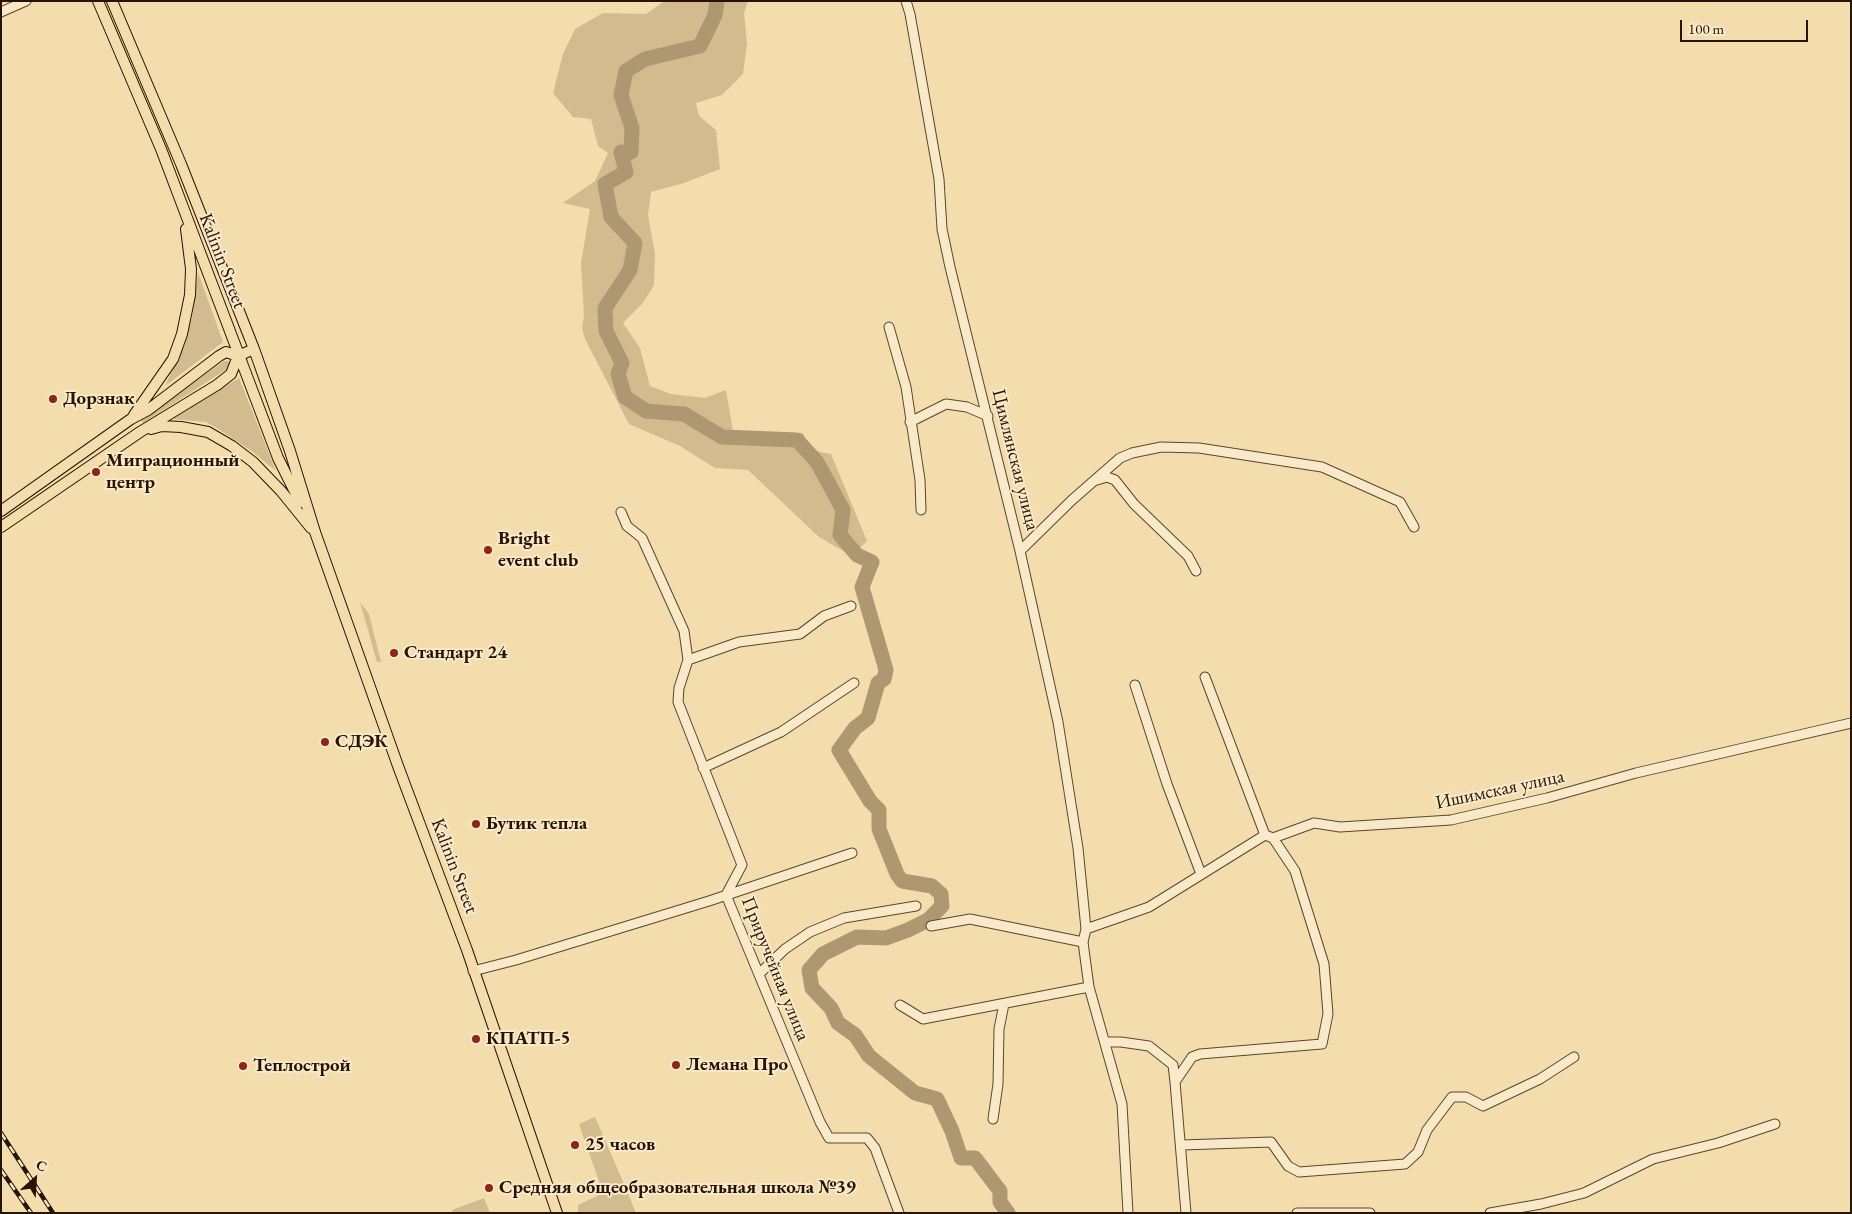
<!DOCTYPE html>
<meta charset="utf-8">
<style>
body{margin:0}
#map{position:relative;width:1852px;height:1214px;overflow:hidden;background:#f4ddac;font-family:"EB Garamond",serif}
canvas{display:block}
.frame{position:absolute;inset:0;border:2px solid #271300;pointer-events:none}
.north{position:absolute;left:10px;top:1154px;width:50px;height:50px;-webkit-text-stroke:4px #f8e9c9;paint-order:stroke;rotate:26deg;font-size:14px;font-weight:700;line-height:20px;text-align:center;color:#271300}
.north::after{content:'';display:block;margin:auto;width:18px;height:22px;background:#271300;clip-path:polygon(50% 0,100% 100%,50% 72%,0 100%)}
.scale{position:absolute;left:1680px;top:20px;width:128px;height:22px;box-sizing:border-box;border:2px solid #271300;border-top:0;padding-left:6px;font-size:15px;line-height:18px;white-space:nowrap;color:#271300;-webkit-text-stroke:4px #f8e9c9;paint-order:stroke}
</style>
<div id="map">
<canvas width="1852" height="1214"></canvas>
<div class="frame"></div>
<div class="north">С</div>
<div class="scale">100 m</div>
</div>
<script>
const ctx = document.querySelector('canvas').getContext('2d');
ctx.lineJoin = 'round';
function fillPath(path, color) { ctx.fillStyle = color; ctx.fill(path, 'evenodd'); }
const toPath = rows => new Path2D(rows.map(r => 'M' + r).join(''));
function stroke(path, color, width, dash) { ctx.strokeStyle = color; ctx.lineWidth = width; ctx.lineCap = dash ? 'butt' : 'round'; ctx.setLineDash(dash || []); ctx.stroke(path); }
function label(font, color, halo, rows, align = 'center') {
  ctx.font = font + ' "EB Garamond",serif'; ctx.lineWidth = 4; ctx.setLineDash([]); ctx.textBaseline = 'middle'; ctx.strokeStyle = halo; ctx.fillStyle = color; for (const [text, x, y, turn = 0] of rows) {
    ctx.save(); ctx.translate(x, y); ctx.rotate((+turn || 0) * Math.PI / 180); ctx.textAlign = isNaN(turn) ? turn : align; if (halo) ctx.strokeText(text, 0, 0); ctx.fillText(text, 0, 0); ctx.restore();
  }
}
fillPath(toPath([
 [665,1,748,1,744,13,747,43,743,74,722,95,696,103,699,116,716,130,720,169,684,183,651,192,648,215,655,254,654,285,642,304,623,323,640,348,650,386,671,394,705,398,726,390,733,432,803,433,811,450,831,454,867,541,852,556,819,537,748,470,715,468,680,446,629,424,585,339,582,328,584,316,581,263,590,209,563,203,595,181,608,153,598,146,591,119,573,117,553,93,563,54,575,29,603,13,646,14],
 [198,272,223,342,165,386,181,352,192,318],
 [224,361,228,361,230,365,227,369,143,423,141,421],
 [239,378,276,471,253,452,220,430,206,422,173,419],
 [360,602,369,614,381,662,377,662],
 [595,1117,624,1184,636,1213,578,1213,578,1205,603,1193,579,1124],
 [484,1198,490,1213,453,1213,452,1210]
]), '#d1bb8f');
stroke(toPath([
 [717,1,715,15,700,46,645,59,626,71,621,95,632,128,631,152,621,152,626,172,605,184,611,217,635,243,630,270,605,308,606,331,622,363,618,374,625,397,646,411,684,414,722,437,797,440,817,462,843,510,840,535,857,555,872,562,862,587,886,670,884,679,878,683,868,718,855,728,839,750,870,801,879,810,879,829,897,874,902,881,932,886,941,894,942,906,928,920,908,930,886,938,857,937,823,954,809,970,812,988,831,1008,838,1023,855,1035,869,1056,915,1093,937,1099,952,1131,961,1158,975,1158,1000,1191,1000,1202,1008,1213]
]), '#ae9872', 15);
const minor = toPath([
 [906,1,910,14,939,179,942,229,950,267,1020,551,1058,722,1078,848,1086,929,1083,942,1089,987,1122,1104,1128,1213],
 [1,12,26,1],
 [889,327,906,387,920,480,921,510],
 [910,422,946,404,967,407,988,416],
 [1097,480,1107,477,1115,480,1134,504,1188,556,1196,571],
 [621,512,627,526,642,538,684,631,688,660,679,688,678,702,742,865,726,895,820,1122,829,1138,867,1138,875,1148,899,1213],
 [1020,551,1072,500,1120,458,1132,453,1161,447,1199,448,1322,467,1400,502,1414,527],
 [688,660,739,642,800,634,824,616,851,606],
 [1205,677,1265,835],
 [1135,685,1167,784,1201,874],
 [703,768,781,732,854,683],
 [931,926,970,919,1083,942],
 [1086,929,1149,907,1265,835,1273,838,1314,823,1340,827,1451,820,1547,798,1636,773,1851,723],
 [473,971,516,960,709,901,852,853],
 [760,973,785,949,810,932,844,918,916,906],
 [900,1005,923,1019,1089,987],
 [1105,1042,1121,1042,1149,1046,1173,1065,1175,1082,1192,1057,1200,1054,1322,1044,1328,1014,1324,964,1295,871,1273,838],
 [1175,1082,1186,1213],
 [993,1119,998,1084,999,1029,1004,1004],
 [1182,1145,1271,1142,1288,1166,1299,1172,1405,1164,1418,1152,1427,1130,1452,1097,1466,1097,1483,1106,1540,1079,1574,1057],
 [1297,1213,1370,1213],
 [1490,1213,1541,1204,1584,1193,1653,1159,1718,1143,1775,1124]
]);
const major = toPath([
 [98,1,161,149,278,458,300,502],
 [112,1,181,164,254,349,290,451,315,532,398,766,467,950,557,1213],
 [134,415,173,359,182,334,190,295,191,269,186,229],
 [151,429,162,426,181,427,208,432,232,446,253,462,281,491,311,528],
 [1,511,131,419,148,410,219,356,226,352,238,356,254,349],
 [1,527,140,432,217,385,231,374,238,356]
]);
stroke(minor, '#5a462b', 11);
stroke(major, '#271300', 12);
stroke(minor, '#f8e9c9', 9);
stroke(major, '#f4ddac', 10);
const rail = toPath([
 [1,1133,53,1213],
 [1,1170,31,1213]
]);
stroke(rail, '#271300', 4.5);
stroke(rail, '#f8e9c9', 2.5, [8]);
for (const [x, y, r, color] of [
 [53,399,5,"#8f2418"],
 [96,472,5,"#8f2418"],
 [488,550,5,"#8f2418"],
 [394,653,5,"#8f2418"],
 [325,742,5,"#8f2418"],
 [476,824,5,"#8f2418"],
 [476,1039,5,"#8f2418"],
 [676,1065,5,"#8f2418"],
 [243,1066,5,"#8f2418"],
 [575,1145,5,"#8f2418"],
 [489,1188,5,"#8f2418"]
]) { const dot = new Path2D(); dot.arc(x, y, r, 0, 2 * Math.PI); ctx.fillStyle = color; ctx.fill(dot); stroke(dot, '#f8e9c9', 2); }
label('19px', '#271300', '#f8e9c9', [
 ["Kalinin Street",222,261,69],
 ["Цимлянская улица",1015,460,76],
 ["Ишимская улица",1500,790,-12],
 ["Kalinin Street",454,866,69],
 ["Приручейная улица",775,969,68]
]);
label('bold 19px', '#271300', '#f8e9c9', [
 ["Дорзнак",63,399],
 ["Миграционный",106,461],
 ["центр",106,483],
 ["Bright",498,539],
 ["event club",498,561],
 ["Стандарт 24",404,653],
 ["СДЭК",335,742],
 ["Бутик тепла",486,824],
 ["КПАТП-5",486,1039],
 ["Лемана Про",686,1065],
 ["Теплострой",253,1066],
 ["25 часов",585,1145],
 ["Средняя общеобразовательная школа №39",499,1188]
], 'left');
</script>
